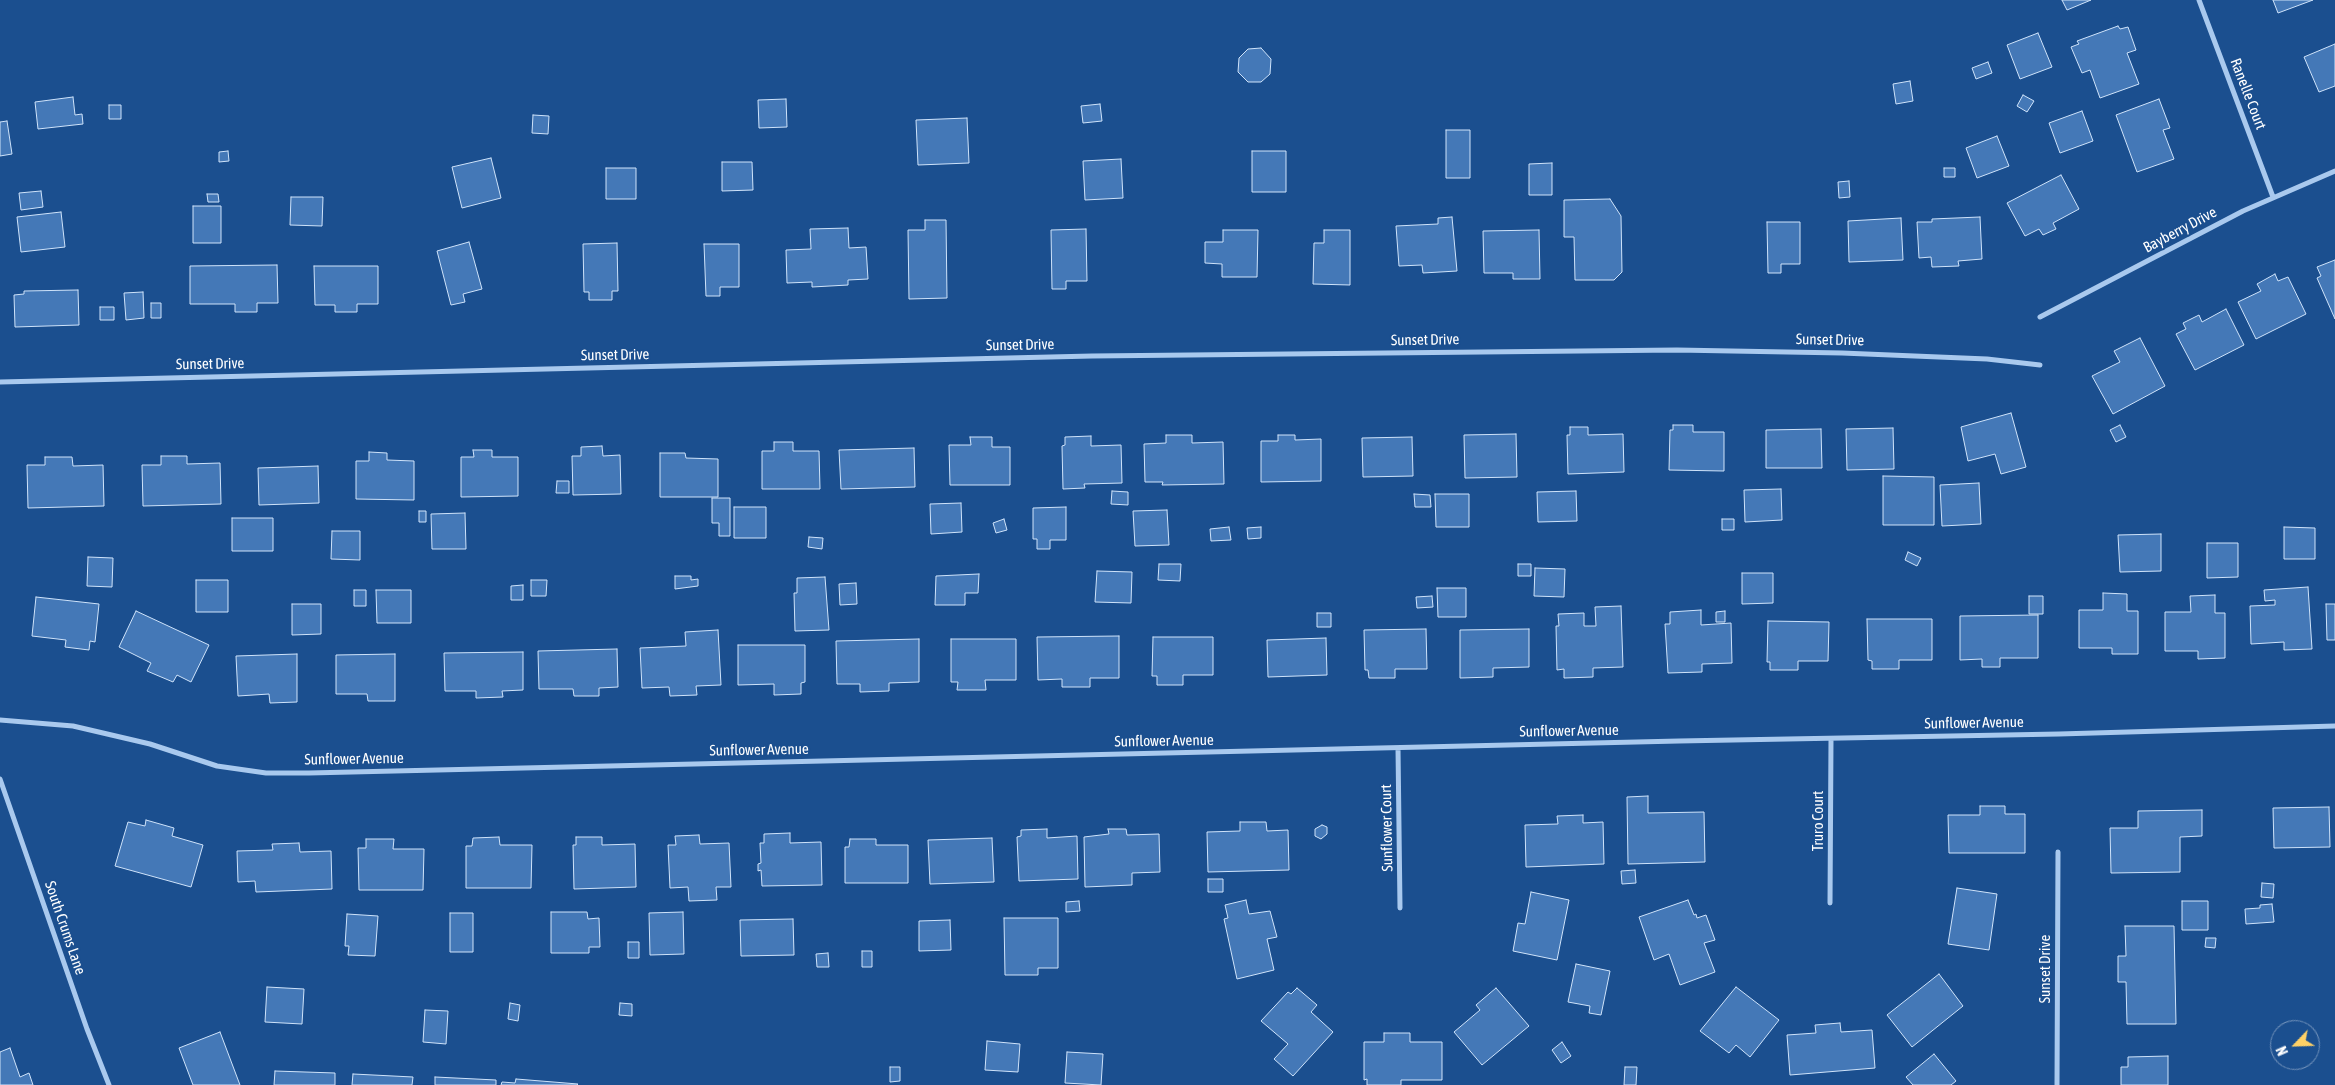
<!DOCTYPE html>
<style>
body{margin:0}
#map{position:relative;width:2335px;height:1085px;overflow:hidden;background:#1b4f8f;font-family:"Asap Condensed",sans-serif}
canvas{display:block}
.north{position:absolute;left:2270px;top:1020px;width:50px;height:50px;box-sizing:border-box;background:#1b4f8f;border:1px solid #7695bc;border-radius:50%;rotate:246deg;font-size:14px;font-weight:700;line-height:20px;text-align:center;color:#fff}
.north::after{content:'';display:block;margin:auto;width:18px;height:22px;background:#ffd166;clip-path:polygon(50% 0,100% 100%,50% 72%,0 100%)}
</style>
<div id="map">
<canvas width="2335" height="1085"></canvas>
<div class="north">N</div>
</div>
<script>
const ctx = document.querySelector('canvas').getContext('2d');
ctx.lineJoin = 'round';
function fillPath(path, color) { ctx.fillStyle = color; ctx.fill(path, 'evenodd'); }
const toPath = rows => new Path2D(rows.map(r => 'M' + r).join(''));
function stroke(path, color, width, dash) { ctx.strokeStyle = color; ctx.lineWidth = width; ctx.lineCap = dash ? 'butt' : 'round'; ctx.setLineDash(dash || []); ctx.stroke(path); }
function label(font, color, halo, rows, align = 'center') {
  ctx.font = font + ' "Asap Condensed",sans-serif'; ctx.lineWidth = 4; ctx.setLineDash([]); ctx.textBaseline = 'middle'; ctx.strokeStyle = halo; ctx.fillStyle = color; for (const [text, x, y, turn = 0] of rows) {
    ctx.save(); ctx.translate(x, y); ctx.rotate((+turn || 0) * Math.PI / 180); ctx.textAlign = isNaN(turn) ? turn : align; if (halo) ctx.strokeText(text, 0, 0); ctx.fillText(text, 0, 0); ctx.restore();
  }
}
const building = toPath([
 [2062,0,2091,0,2067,10,2062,0],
 [2273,0,2313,0,2278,13,2273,0],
 [2118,26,2120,29,2128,27,2136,50,2127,53,2139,84,2100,98,2090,70,2082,73,2071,47,2079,44,2077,41,2118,26],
 [2038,33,2052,67,2020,79,2007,45,2038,33],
 [2335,44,2335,86,2319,92,2304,57,2335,44],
 [1261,48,1271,59,1270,74,1261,82,1248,82,1238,72,1239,58,1248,49,1261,48],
 [1988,62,1992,73,1976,79,1972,68,1988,62],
 [1910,81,1913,101,1896,104,1893,84,1910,81],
 [2023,95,2034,101,2027,112,2017,106,2023,95],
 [73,97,75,115,82,114,83,124,38,129,35,102,73,97],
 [786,99,787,127,759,128,758,100,786,99],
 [2159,99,2170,128,2163,130,2174,159,2137,172,2116,115,2159,99],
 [1100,104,1102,121,1083,123,1081,106,1100,104],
 [109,105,121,105,121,119,109,119,109,105],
 [2082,111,2093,141,2060,153,2049,123,2082,111],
 [533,115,549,116,548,134,532,133,533,115],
 [967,118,969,163,918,165,916,120,967,118],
 [7,121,12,154,0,156,0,122,7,121],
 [1446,130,1470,130,1470,178,1446,178,1446,130],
 [1997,136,2009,166,1977,178,1966,148,1997,136],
 [228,151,229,161,219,162,219,152,228,151],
 [1252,151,1286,151,1286,192,1252,192,1252,151],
 [491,158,501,198,462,208,452,167,491,158],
 [1121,159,1123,198,1085,200,1083,161,1121,159],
 [722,162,752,162,753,190,722,191,722,162],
 [1552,163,1552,195,1529,195,1529,164,1552,163],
 [606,168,636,168,636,199,606,199,606,168],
 [1944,168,1955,168,1955,177,1944,177,1944,168],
 [2061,175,2079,209,2053,223,2056,229,2043,235,2039,229,2025,236,2007,203,2061,175],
 [1849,181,1850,197,1839,198,1838,182,1849,181],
 [41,191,43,207,21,210,19,193,41,191],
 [207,194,218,194,219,202,208,202,207,194],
 [291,197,323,197,322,226,290,225,291,197],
 [1610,199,1621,216,1622,272,1614,280,1575,280,1574,237,1564,237,1564,200,1610,199],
 [193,206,221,206,221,243,193,243,193,206],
 [61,212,65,247,21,252,17,217,61,212],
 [1452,217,1457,271,1423,273,1422,265,1399,266,1396,226,1438,224,1438,218,1452,217],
 [1980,217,1982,259,1958,261,1959,266,1932,267,1931,257,1919,258,1917,222,1932,222,1932,219,1980,217],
 [1901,218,1903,260,1849,262,1848,221,1901,218],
 [925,220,946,220,947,298,909,299,908,230,925,230,925,220],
 [1767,222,1800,222,1800,264,1781,264,1781,273,1768,273,1767,222],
 [848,228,849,248,866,247,868,279,848,280,848,285,812,287,812,282,787,283,786,250,811,249,810,229,848,228],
 [1086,229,1087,281,1066,281,1066,289,1052,289,1051,230,1086,229],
 [1223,230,1258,230,1257,277,1222,277,1222,264,1205,263,1205,242,1223,242,1223,230],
 [1324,230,1350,230,1350,285,1313,284,1314,243,1324,243,1324,230],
 [1539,230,1540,279,1513,279,1513,273,1484,273,1483,231,1539,230],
 [469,242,482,289,463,294,465,302,451,305,437,251,469,242],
 [617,243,618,291,612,291,612,300,589,300,589,292,584,292,583,244,617,243],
 [704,244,739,244,739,287,720,287,720,296,706,296,704,244],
 [2335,260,2335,319,2317,278,2321,276,2317,267,2335,260],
 [277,265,278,303,257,303,257,312,235,312,235,304,190,304,190,266,277,265],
 [314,266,378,266,378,304,357,304,357,312,335,312,335,305,315,305,314,266],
 [2275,274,2278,281,2288,277,2306,314,2256,339,2238,302,2261,291,2257,284,2275,274],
 [78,290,79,325,15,327,14,295,24,294,24,291,78,290],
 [143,292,144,318,126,320,124,293,143,292],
 [151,303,161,303,161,318,151,318,151,303],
 [100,307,114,307,114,320,100,320,100,307],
 [2226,309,2244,345,2195,370,2176,334,2186,329,2183,323,2199,315,2202,322,2226,309],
 [2140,338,2165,386,2113,414,2092,376,2120,362,2114,351,2140,338],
 [2011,413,2026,467,2001,474,1995,454,1968,461,1961,427,2011,413],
 [1673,425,1693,425,1693,432,1724,432,1724,471,1669,470,1670,430,1673,430,1673,425],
 [2120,425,2126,437,2116,442,2110,430,2120,425],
 [1570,427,1588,427,1588,435,1623,434,1624,472,1568,474,1567,435,1570,435,1570,427],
 [1893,428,1894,469,1847,470,1846,429,1893,428],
 [1821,429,1822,468,1766,468,1766,430,1821,429],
 [1516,434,1517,477,1465,478,1464,435,1516,434],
 [1166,435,1192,435,1192,443,1223,442,1224,484,1162,485,1163,482,1145,482,1144,444,1166,443,1166,435],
 [1278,435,1295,435,1295,440,1321,439,1321,481,1261,482,1261,441,1278,441,1278,435],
 [1091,436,1091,446,1121,445,1122,483,1084,484,1085,488,1063,489,1062,446,1065,445,1065,437,1091,436],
 [970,437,992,437,992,447,1010,447,1010,485,950,485,949,445,971,445,970,437],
 [1412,437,1413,476,1363,477,1362,438,1412,437],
 [774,442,793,442,793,451,819,451,820,489,762,489,762,451,774,451,774,442],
 [602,446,603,456,620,455,621,494,573,495,572,456,581,456,581,447,602,446],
 [914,448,915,487,841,489,839,450,914,448],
 [473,450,492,450,492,457,518,457,518,496,461,497,461,457,474,457,473,450],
 [369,452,387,453,387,460,414,461,414,500,356,499,356,461,369,461,369,452],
 [660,453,685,453,686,458,718,459,718,497,660,497,660,453],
 [161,456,187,456,187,464,220,463,221,504,143,506,142,465,161,465,161,456],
 [45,457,72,457,73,466,103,465,104,506,28,508,27,465,45,465,45,457],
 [318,466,319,503,259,505,258,468,318,466],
 [1883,476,1934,477,1934,525,1883,525,1883,476],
 [557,481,569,481,569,493,556,493,557,481],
 [1979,483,1981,524,1942,526,1940,485,1979,483],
 [1781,489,1782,520,1745,522,1744,490,1781,489],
 [1112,491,1128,492,1128,505,1111,504,1112,491],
 [1576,491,1577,521,1538,522,1537,492,1576,491],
 [1414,494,1430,495,1431,507,1415,507,1414,494],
 [1435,494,1469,494,1469,527,1436,527,1435,494],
 [712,498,730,498,730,536,719,536,719,523,712,523,712,498],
 [961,503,962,532,931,534,930,504,961,503],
 [734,507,766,507,766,538,734,538,734,507],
 [1066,507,1066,540,1050,540,1050,549,1037,549,1037,539,1033,539,1033,508,1066,507],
 [1167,510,1169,545,1135,546,1133,511,1167,510],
 [419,511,426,511,426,522,419,522,419,511],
 [465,513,466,549,432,549,431,514,465,513],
 [232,518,273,518,273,551,232,551,232,518],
 [1004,519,1007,530,996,533,993,523,1004,519],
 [1722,519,1734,519,1734,530,1722,530,1722,519],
 [1229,527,1231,540,1211,541,1210,529,1229,527],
 [1261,527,1261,538,1248,539,1247,528,1261,527],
 [2284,527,2315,528,2315,559,2284,559,2284,527],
 [332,531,360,531,360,560,331,559,332,531],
 [2161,534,2161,571,2120,572,2118,535,2161,534],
 [809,537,823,538,822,549,808,547,809,537],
 [2207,543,2238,543,2238,577,2207,578,2207,543],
 [1908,552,1921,558,1917,566,1905,560,1908,552],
 [88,557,113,558,112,587,87,586,88,557],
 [1159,564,1181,564,1180,581,1158,580,1159,564],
 [1518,564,1531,564,1531,576,1518,576,1518,564],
 [1535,568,1565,569,1564,597,1534,596,1535,568],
 [1097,571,1132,572,1131,603,1095,602,1097,571],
 [1742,573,1773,573,1773,603,1742,604,1742,573],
 [979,574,978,593,965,593,965,605,935,605,936,576,979,574],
 [675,576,691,576,691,580,698,579,698,586,675,589,675,576],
 [825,577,829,630,795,631,794,593,797,593,797,578,825,577],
 [196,580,228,580,228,612,196,612,196,580],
 [531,580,547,580,546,596,531,596,531,580],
 [856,583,857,604,840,605,839,584,856,583],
 [523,585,523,600,511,600,511,586,523,585],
 [2308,587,2312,649,2284,650,2284,642,2251,644,2250,606,2275,605,2275,600,2265,601,2264,590,2308,587],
 [1437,588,1466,588,1466,617,1438,617,1437,588],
 [354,590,366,590,366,606,354,606,354,590],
 [376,590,411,590,411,623,377,623,376,590],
 [2103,593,2127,594,2127,611,2138,611,2138,654,2112,654,2112,648,2079,648,2079,610,2103,610,2103,593],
 [2215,595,2215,613,2225,613,2225,658,2198,659,2198,651,2165,651,2165,612,2191,612,2190,596,2215,595],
 [1432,596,1433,607,1417,608,1416,597,1432,596],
 [2029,596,2043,596,2043,614,2029,614,2029,596],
 [36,597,99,604,95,642,90,641,89,650,65,647,66,640,32,636,36,597],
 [292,604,321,604,321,634,292,635,292,604],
 [2326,604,2335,604,2335,640,2327,640,2326,604],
 [1621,606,1623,667,1593,668,1593,677,1564,678,1564,669,1557,670,1556,626,1559,626,1558,614,1584,613,1584,626,1596,626,1595,607,1621,606],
 [1701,610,1701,625,1731,623,1732,663,1702,664,1702,672,1668,673,1665,624,1670,624,1670,612,1701,610],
 [136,611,209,645,191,682,177,675,173,682,147,671,151,663,119,647,136,611],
 [1725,611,1725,622,1716,622,1716,612,1725,611],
 [1317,613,1331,613,1331,627,1317,627,1317,613],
 [2038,615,2038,658,2000,658,2000,667,1982,667,1982,659,1960,660,1960,616,2038,615],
 [1867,619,1932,619,1932,660,1899,660,1899,669,1872,669,1872,661,1868,660,1867,619],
 [1768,621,1829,622,1828,661,1798,661,1798,670,1770,670,1770,662,1767,662,1768,621],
 [1426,629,1427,669,1395,669,1395,678,1369,678,1368,670,1365,670,1364,630,1426,629],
 [1529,629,1529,667,1493,668,1493,677,1460,678,1460,630,1529,629],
 [718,630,721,685,696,686,697,695,670,696,669,687,642,688,640,648,686,646,685,632,718,630],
 [1119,636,1119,678,1090,678,1090,687,1062,687,1062,679,1038,680,1037,637,1119,636],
 [1153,637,1213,637,1213,675,1183,675,1183,685,1157,685,1157,676,1152,676,1153,637],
 [1326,638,1327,675,1268,677,1267,640,1326,638],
 [919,639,919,682,889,683,889,691,860,692,860,684,837,684,836,641,919,639],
 [951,639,1016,639,1016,680,985,680,986,690,957,690,958,682,951,682,951,639],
 [738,645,805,645,805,682,801,683,801,694,774,695,774,684,738,685,738,645],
 [617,649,618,687,599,688,599,696,574,696,573,689,539,689,538,651,617,649],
 [523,652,523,690,502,691,503,697,476,698,476,691,445,691,444,653,523,652],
 [297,654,297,702,270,703,269,694,238,696,236,656,297,654],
 [395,654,395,701,368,701,367,694,336,694,336,655,395,654],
 [1648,796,1648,813,1704,812,1705,862,1628,864,1627,797,1648,796],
 [1980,806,2005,806,2005,814,2025,814,2025,853,1949,853,1948,815,1980,815,1980,806],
 [2329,807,2330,847,2274,848,2273,808,2329,807],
 [2202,810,2202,836,2180,837,2180,872,2111,873,2110,828,2138,828,2138,811,2202,810],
 [1583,815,1583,823,1603,822,1604,864,1526,867,1525,825,1558,824,1557,816,1583,815],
 [146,820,174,828,172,836,203,845,191,887,115,866,128,822,145,826,146,820],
 [1240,822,1266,822,1267,831,1288,830,1289,870,1208,872,1207,832,1240,831,1240,822],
 [1322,825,1327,827,1327,834,1321,839,1315,836,1315,829,1322,825],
 [1047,829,1047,838,1077,836,1078,879,1019,881,1017,837,1021,836,1021,830,1047,829],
 [1108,829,1126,829,1127,835,1159,834,1160,872,1132,873,1132,885,1085,887,1084,837,1109,834,1108,829],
 [790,833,790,843,821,842,822,885,762,886,761,870,758,871,758,864,761,863,760,843,764,843,764,834,790,833],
 [699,835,700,844,729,843,731,887,716,887,717,900,689,901,688,887,670,888,668,845,676,845,675,836,699,835],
 [499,837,500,845,532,845,531,888,466,888,466,846,472,846,473,838,499,837],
 [576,837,602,837,602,845,635,844,636,887,574,889,573,845,576,845,576,837],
 [992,838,994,882,930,884,928,840,992,838],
 [366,839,394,839,393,849,424,849,423,890,359,890,358,848,366,848,366,839],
 [850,839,876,839,876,845,908,845,908,883,845,883,845,847,849,847,850,839],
 [299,843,300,852,331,851,332,889,256,892,255,881,238,882,237,851,273,850,272,844,299,843],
 [1635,870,1636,883,1622,884,1621,871,1635,870],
 [1208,879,1223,879,1223,892,1208,892,1208,879],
 [2262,883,2274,884,2273,898,2261,897,2262,883],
 [1957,888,1997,894,1989,950,1948,944,1957,888],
 [1531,892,1569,900,1557,960,1513,951,1518,923,1525,924,1531,892],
 [1246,900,1249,914,1270,911,1277,937,1267,939,1274,970,1237,979,1224,919,1228,918,1225,905,1246,900],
 [1688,900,1694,915,1696,914,1697,918,1706,915,1715,940,1704,943,1715,972,1680,985,1669,954,1654,960,1639,917,1688,900],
 [1079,901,1080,911,1066,912,1066,902,1079,901],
 [2182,901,2208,901,2208,930,2182,930,2182,901],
 [2272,904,2274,922,2246,924,2245,909,2260,908,2260,905,2272,904],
 [551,912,587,912,588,919,599,918,600,947,589,947,589,953,551,953,551,912],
 [683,912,684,954,650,955,649,913,683,912],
 [450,913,473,913,473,952,450,952,450,913],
 [347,914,378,916,375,956,348,955,349,946,345,946,347,914],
 [1004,918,1058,918,1058,968,1038,968,1038,975,1005,975,1004,918],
 [793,919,794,955,741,956,740,920,793,919],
 [950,920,951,950,919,951,919,921,950,920],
 [2125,926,2174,926,2176,1024,2127,1024,2126,982,2118,982,2118,956,2126,956,2125,926],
 [2206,938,2216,938,2215,948,2205,947,2206,938],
 [628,942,639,942,639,958,628,958,628,942],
 [862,951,872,951,872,967,862,967,862,951],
 [828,953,829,967,817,967,816,954,828,953],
 [1576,964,1610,971,1601,1015,1589,1013,1590,1006,1568,1002,1576,964],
 [1939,974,1963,1006,1912,1047,1887,1015,1939,974],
 [267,987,304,989,302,1024,265,1022,267,987],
 [1736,987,1779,1020,1750,1057,1736,1045,1729,1053,1700,1031,1736,987],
 [1297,988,1317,1005,1311,1012,1333,1032,1293,1076,1274,1059,1288,1044,1261,1021,1288,992,1291,994,1297,988],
 [1496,988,1529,1026,1482,1065,1454,1032,1480,1010,1476,1005,1496,988],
 [510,1003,520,1005,518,1021,508,1019,510,1003],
 [620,1003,632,1004,632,1016,619,1015,620,1003],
 [425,1010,448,1011,446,1044,423,1042,425,1010],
 [1840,1023,1841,1032,1872,1030,1875,1068,1790,1075,1787,1035,1816,1033,1815,1025,1840,1023],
 [220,1032,240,1085,193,1085,179,1048,220,1032],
 [1384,1033,1410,1033,1410,1042,1442,1042,1442,1080,1401,1080,1401,1085,1367,1085,1367,1079,1364,1080,1364,1042,1384,1042,1384,1033],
 [987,1041,1020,1044,1018,1072,985,1070,987,1041],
 [1562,1042,1571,1056,1561,1063,1552,1050,1562,1042],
 [10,1048,20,1077,29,1073,33,1085,0,1085,0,1052,10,1048],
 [1067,1052,1103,1054,1101,1085,1065,1083,1067,1052],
 [1934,1054,1956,1081,1951,1085,1913,1085,1906,1077,1934,1054],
 [2168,1056,2168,1085,2121,1085,2121,1067,2128,1067,2128,1057,2168,1056],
 [890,1067,900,1067,900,1081,890,1082,890,1067],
 [1625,1067,1637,1067,1636,1085,1624,1085,1625,1067],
 [275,1071,335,1073,335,1085,274,1085,275,1071],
 [353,1074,413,1077,412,1085,352,1085,353,1074],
 [435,1077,496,1080,496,1085,435,1085,435,1077],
 [516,1079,578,1084,577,1085,501,1085,502,1082,515,1083,516,1079]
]);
fillPath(building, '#4478b7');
stroke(building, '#cfe3fa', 1);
stroke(toPath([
 [2199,0,2273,197],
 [2040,317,2243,211,2335,171],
 [0,382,1092,356,1677,350,1842,353,1987,359,2040,365],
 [0,720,73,726,150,744,217,766,266,773,309,773,1679,741,2059,734,2335,726],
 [1398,748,1400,908],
 [0,779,87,1029,109,1085],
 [1830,903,1831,739],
 [2057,1085,2058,852]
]), '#a9c9ee', 5);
label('15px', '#fff', '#1b4f8f', [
 ["Ranelle Court",2248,94,69],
 ["Bayberry Drive",2180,230,-28],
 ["Sunset Drive",1425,340,-1],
 ["Sunset Drive",1830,340,1],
 ["Sunset Drive",1020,345,-1],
 ["Sunset Drive",615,355,-1],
 ["Sunset Drive",210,364,-1],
 ["Sunflower Avenue",1974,723,-1],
 ["Sunflower Avenue",1569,731,-1],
 ["Sunflower Avenue",1164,741,-1],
 ["Sunflower Avenue",759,750,-1],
 ["Sunflower Avenue",354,759,-1],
 ["Truro Court",1818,821,-90],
 ["Sunflower Court",1387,828,-91],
 ["South Crums Lane",65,928,71],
 ["Sunset Drive",2045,969,-90]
]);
</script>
